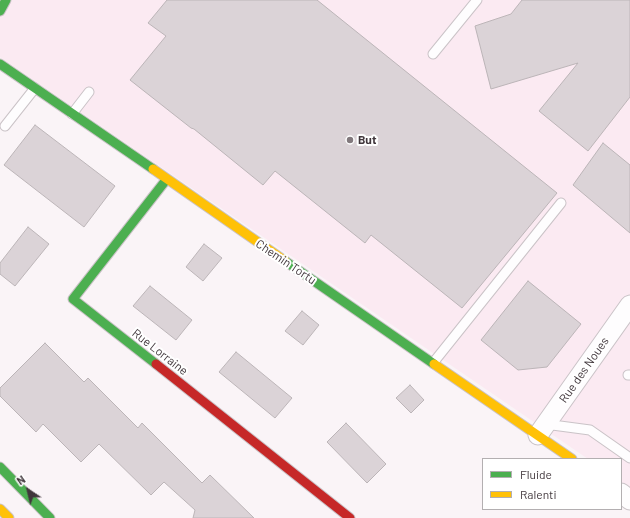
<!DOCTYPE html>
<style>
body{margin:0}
#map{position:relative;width:630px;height:518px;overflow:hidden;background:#faf4f7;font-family:Barlow,sans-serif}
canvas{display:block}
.legend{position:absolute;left:482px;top:458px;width:140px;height:52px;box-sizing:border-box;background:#fff;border:1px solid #b3afb1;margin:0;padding:5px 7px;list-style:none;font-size:12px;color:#41373c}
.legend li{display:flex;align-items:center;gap:8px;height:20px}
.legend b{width:20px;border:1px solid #b3afb1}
.north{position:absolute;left:8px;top:470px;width:40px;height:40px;-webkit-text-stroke:3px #fff;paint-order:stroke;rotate:325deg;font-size:11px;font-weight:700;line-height:16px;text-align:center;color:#41373c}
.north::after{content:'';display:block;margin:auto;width:14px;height:18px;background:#41373c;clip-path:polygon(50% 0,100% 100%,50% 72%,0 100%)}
</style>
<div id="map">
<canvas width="630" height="518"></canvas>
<ul class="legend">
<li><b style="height:5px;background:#4caf50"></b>Fluide</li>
<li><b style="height:5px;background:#ffc107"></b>Ralenti</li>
</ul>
<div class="north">N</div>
</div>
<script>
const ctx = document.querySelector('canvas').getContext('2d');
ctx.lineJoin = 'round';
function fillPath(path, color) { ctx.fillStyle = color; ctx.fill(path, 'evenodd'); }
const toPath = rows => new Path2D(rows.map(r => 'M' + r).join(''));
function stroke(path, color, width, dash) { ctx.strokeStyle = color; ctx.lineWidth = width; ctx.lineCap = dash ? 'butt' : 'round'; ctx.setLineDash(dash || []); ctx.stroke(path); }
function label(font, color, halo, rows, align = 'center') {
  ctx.font = font + ' Barlow,sans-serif'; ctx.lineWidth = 4; ctx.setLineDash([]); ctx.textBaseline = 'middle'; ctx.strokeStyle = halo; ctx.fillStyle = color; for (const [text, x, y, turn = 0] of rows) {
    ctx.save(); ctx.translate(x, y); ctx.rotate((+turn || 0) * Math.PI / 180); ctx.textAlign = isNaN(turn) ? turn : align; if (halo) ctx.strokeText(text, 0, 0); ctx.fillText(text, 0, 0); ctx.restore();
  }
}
fillPath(toPath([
 [0,0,630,0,630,488,621,482,621,459,588,459,0,57]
]), '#fbeaf2');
const building = toPath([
 [167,0,317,0,557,193,462,308,371,235,365,243,275,171,263,185,194,129,191,128,130,80,166,36,148,23,167,0],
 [522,0,630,0,630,97,588,151,539,111,578,63,491,89,475,26,511,14,522,0],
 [35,125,115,186,84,227,4,165,35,125],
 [603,143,630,165,630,233,573,185,603,143],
 [28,227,49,244,15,286,0,274,0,263,28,227],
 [204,244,222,258,203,281,186,267,204,244],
 [528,281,581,324,547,367,518,370,481,340,528,281],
 [150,286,192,320,176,340,133,306,150,286],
 [302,311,319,325,303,345,285,331,302,311],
 [45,343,84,382,88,378,138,428,142,423,202,483,210,475,254,518,193,518,195,510,164,482,151,495,99,444,81,462,43,424,36,432,0,396,0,388,45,343],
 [236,352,292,398,275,418,219,372,236,352],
 [410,385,424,400,411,413,396,398,410,385],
 [346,423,386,464,367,483,327,442,346,423]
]);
fillPath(building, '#dbd3d7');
stroke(building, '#bcb5b8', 1);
const lane = toPath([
 [433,54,477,0],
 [72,114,89,92],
 [5,126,35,88],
 [433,363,561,203],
 [628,375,630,375],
 [545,424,590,430,630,458]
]);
const street = toPath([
 [538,435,630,305],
 [621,493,630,500]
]);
const fast = toPath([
 [0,11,6,0],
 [0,64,153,169],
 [285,261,434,364],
 [156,364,73,299,166,180],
 [0,467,50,518]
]);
const slow = toPath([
 [153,169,285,261],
 [434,364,572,459],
 [0,509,9,518]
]);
const jam = toPath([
 [156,364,350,518]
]);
stroke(lane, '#cac3c7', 11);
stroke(street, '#cac3c7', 21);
stroke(fast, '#cac3c7', 11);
stroke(slow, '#cac3c7', 11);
stroke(jam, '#cac3c7', 11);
stroke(lane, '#fefdfe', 9);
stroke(street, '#fefdfe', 19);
stroke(fast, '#4caf50', 9);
stroke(slow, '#ffc107', 9);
stroke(jam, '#c62828', 9);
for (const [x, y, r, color] of [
 [350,140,4,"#82797d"]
]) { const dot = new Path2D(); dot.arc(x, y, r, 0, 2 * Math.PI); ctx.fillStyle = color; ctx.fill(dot); stroke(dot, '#fff', 1.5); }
label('bold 12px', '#41373c', '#fff', [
 ["But",358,140]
], 'left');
label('12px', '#41373c', '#fff', [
 ["Chemin Tortu",286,262,34],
 ["Rue Lorraine",160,352,38],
 ["Rue des Noues",584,370,-55]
]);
</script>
